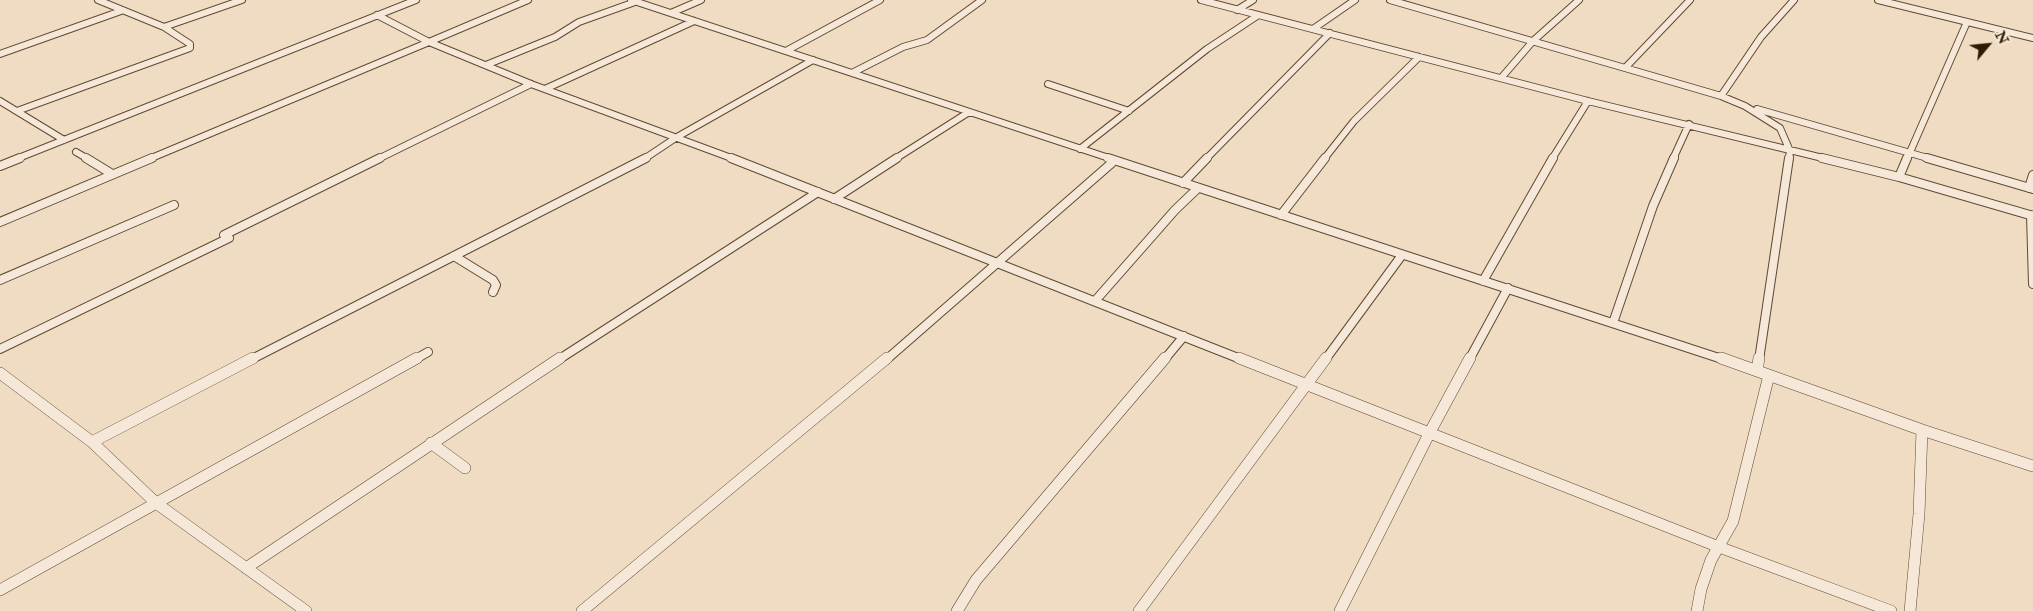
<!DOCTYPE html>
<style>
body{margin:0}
#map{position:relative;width:2033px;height:611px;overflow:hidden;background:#efdcc3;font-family:"IM FELL Double Pica",serif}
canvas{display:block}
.north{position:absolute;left:1963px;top:20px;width:50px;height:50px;-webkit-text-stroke:4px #f5e8d8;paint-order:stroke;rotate:62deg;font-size:14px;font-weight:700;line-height:20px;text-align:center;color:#321800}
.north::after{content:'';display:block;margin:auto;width:18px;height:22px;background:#321800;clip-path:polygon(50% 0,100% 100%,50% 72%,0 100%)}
</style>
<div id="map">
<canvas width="2033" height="611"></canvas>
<div class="north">N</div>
</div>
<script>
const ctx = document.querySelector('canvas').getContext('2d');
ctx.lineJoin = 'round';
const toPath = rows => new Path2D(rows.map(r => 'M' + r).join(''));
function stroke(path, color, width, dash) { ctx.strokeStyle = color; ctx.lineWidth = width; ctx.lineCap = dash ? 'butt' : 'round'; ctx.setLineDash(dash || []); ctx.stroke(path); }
const streetFar2 = toPath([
 [528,0,429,42,531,84,734,159],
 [631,0,1112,159],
 [1201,0,1588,101,1827,159],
 [1390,0,1625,68],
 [1690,0,1625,68,1721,96,1745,106,1780,128,1790,151,1789,159],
 [1878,0,2033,38],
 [1237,10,1253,0],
 [671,13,701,0],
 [164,27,242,0],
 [1313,29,1355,0],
 [786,51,880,0],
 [0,54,121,11],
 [486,65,555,37,579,22,635,2],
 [852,73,903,47,927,40,982,0],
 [1502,77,1533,41,1579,0],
 [1048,84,1129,111],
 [545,89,694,21],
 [1721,96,1761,37,1794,0],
 [0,101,64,140],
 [1757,109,1931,159],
 [17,111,190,48,190,44,164,27,98,0],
 [1080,149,1207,49,1257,16],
 [76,152,88,159],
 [16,159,416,0],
 [149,159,429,42,377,15],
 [378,159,531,84],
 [644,159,677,137,813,60],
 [895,159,969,112],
 [1206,159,1330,33],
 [1324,159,1354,121,1419,57],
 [1552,159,1588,101],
 [1673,159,1689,124],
 [1907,159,1967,22]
]);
const streetFar1 = toPath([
 [86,158,112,174],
 [731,158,1243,360],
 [1108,158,1725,360],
 [1822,158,1899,177,2033,216],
 [1927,158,2033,189],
 [0,166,20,158],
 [1899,177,1907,158],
 [1183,183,1207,158],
 [2029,188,2033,175],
 [834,199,897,158],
 [1281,215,1325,158],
 [2031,215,2033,284],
 [0,222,152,158],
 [224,235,380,158],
 [454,256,493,280,496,285,493,292],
 [0,280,174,205],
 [1483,281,1553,158],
 [1095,301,1175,210,1198,188],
 [1613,323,1653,206,1674,158],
 [0,349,229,238],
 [250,360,646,158],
 [414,360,428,352],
 [558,360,818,192],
 [886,360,1114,161],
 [1164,360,1184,336],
 [1325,360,1402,255],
 [1469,360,1508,288],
 [1759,360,1789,158]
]);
const street = toPath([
 [1239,358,1719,547,1891,611],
 [1721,358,1922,430,2033,466],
 [1757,370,1759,358],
 [0,373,92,442,156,503,306,611],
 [92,442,253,358],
 [431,443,465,468],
 [246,568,560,358],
 [0,590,417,358],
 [582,611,887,358],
 [957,611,976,580,1165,358],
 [1139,611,1326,358],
 [1340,611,1430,432,1470,358],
 [1697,611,1701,589,1711,560,1733,521,1769,375],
 [1910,611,1919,514,1922,430]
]);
stroke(streetFar2, '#614931', 8);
stroke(streetFar1, '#614931', 10);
stroke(street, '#614931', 12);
stroke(streetFar2, '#f5e8d8', 6);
stroke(streetFar1, '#f5e8d8', 8);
stroke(street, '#f5e8d8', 11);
</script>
